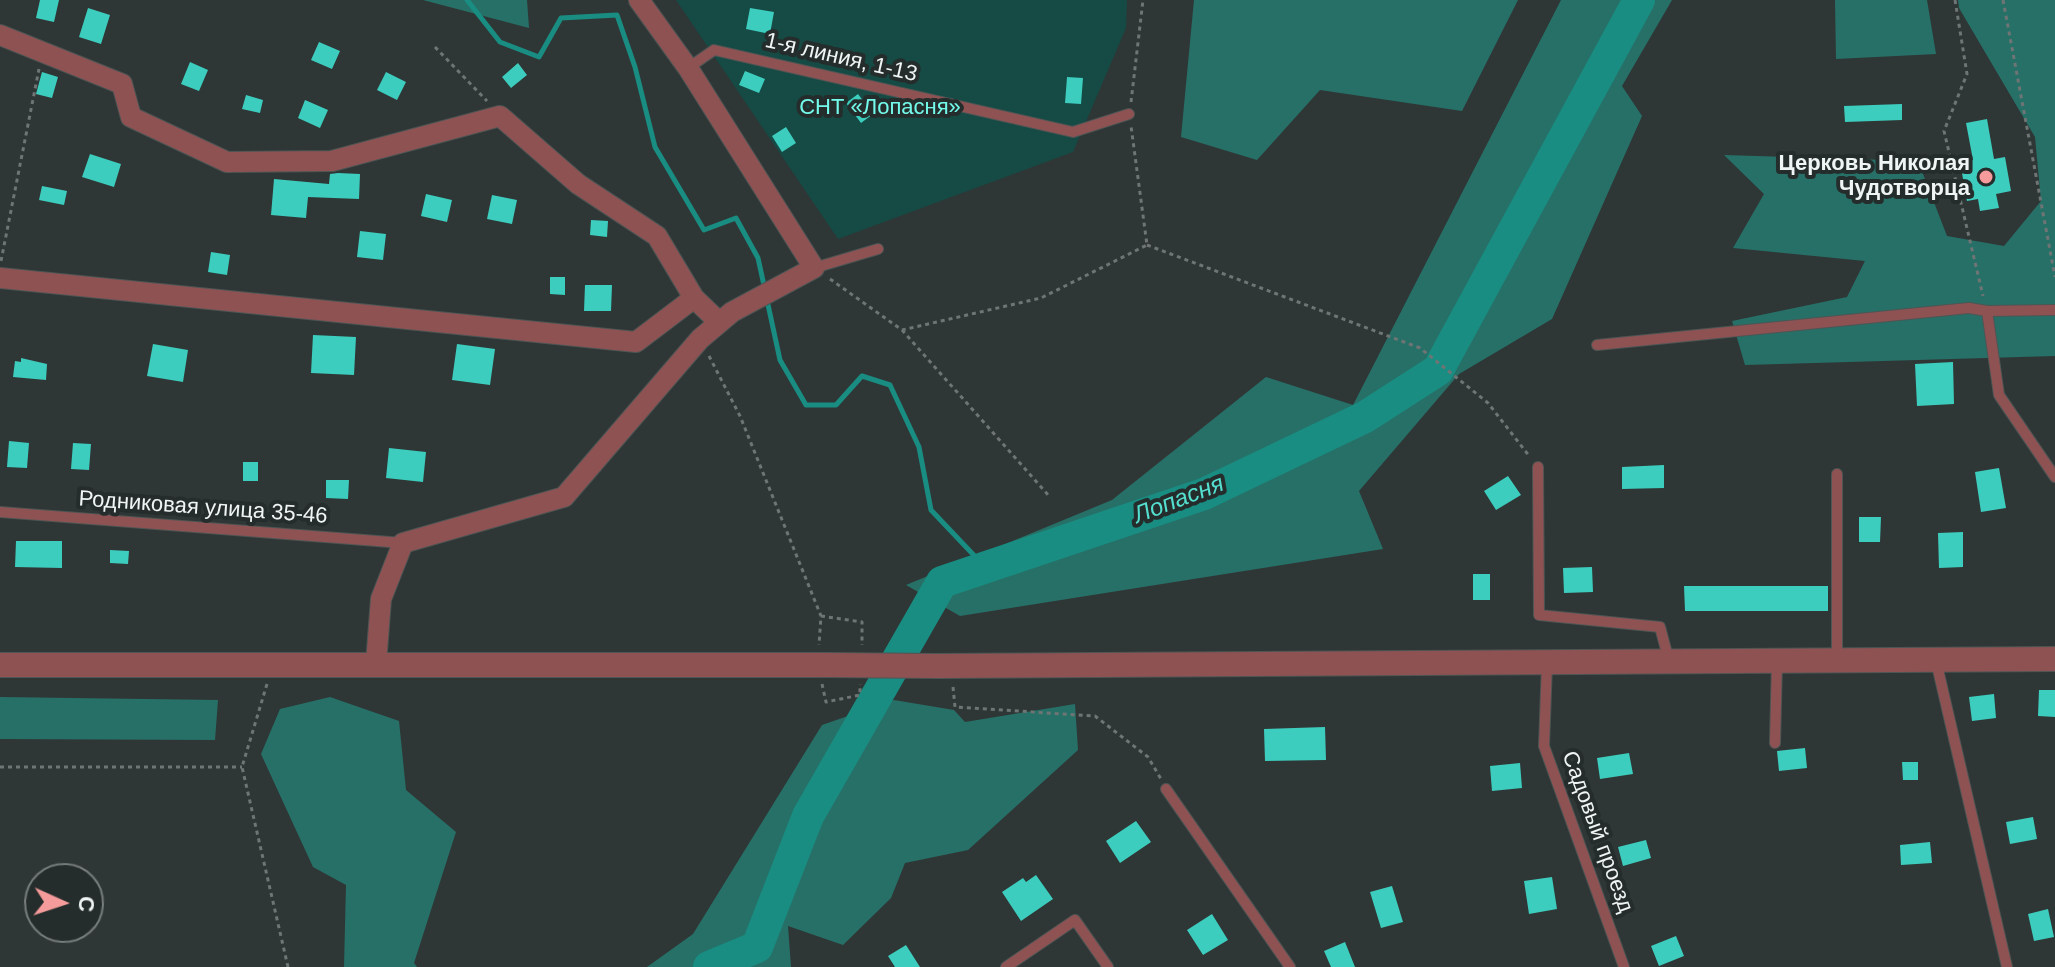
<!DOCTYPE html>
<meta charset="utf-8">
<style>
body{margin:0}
#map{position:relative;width:2055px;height:967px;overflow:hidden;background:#2f3736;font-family:Arial,sans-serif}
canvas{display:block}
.north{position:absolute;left:24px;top:863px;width:80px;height:80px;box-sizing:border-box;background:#252d2c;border:2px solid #767d7c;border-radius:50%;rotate:93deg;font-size:22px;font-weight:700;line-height:32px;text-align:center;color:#eff5f4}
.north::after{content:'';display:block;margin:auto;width:28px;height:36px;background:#f59b9b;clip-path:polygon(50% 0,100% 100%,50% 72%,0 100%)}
</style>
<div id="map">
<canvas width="2055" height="967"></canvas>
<div class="north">С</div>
</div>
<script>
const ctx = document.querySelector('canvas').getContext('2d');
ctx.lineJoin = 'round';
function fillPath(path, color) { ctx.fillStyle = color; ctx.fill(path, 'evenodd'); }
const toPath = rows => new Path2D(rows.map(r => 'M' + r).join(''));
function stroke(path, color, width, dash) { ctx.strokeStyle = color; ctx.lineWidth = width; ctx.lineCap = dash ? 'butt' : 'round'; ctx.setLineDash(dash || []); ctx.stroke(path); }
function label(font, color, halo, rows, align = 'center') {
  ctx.font = font + ' Arial,sans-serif'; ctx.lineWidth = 8; ctx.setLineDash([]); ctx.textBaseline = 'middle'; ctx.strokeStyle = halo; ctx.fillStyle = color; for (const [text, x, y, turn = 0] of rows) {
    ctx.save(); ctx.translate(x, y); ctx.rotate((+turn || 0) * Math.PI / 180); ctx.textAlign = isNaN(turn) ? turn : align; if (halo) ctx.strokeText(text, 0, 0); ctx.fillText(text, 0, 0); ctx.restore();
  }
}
fillPath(toPath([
 [676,0,1127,0,1126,28,1073,152,838,239]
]), '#164a44');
fillPath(toPath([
 [423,0,527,0,529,28],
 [1194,0,1518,0,1462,111,1320,90,1257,160,1181,137],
 [1561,0,1672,0,1622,86,1642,116,1552,319,1459,374,1359,491,1383,549,960,616,906,585,1112,500,1266,377,1353,405],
 [1835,0,1927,0,1936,54,1836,59],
 [1958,0,2055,0,2055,356,1745,365,1732,321,1847,297,1865,261,1733,248,1764,194,1724,155,1918,161,1947,236,2004,246,2041,201,2035,137,1959,8],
 [0,697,218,700,215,740,0,739],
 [330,697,399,721,406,790,456,832,414,963,417,967,344,967,346,885,313,867,261,754,280,709],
 [894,700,954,710,965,722,1075,704,1078,750,968,850,905,863,891,898,843,945,788,926,791,967,647,967,693,934,822,725]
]), '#277068');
stroke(toPath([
 [467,0,500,42,539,57,561,18,617,15,635,67,655,147,704,230,736,218,758,258,765,290],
 [767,300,780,360,806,405,836,405,862,376,890,385,919,447,931,510,985,567]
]), '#198d82', 5);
stroke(toPath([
 [709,967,757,947,808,816,942,582,1204,494,1365,417,1438,370,1639,0]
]), '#198d82', 32);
fillPath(toPath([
 [40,0,59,0,54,22,36,18],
 [88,8,110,15,101,44,79,37],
 [750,8,774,12,770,34,746,29],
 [319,42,340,51,332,69,311,60],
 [190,62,208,70,199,91,181,84],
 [518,63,527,75,511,88,502,77],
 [745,71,765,79,759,93,739,85],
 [42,72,58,77,52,98,36,94],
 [386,72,406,82,397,100,377,90],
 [1067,77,1083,78,1081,104,1065,103],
 [858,94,873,114,861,123,846,103],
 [246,95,263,100,260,113,242,109],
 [305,100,328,110,320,128,298,118],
 [1902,104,1902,120,1845,122,1844,106],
 [1987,119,1994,159,2005,157,2011,191,1996,194,1999,208,1980,211,1978,199,1967,201,1960,162,1973,160,1966,123],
 [786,127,796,143,782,152,772,136],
 [90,154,121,164,114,187,82,177],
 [338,173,360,174,359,199,308,197,306,218,271,215,274,179,329,184,330,174],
 [42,186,67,191,64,205,39,200],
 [426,194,452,200,447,222,421,216],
 [492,195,517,200,512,224,487,219],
 [591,220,608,221,607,237,590,235],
 [360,231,386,234,383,260,357,257],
 [211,252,230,255,227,275,208,272],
 [550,277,565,277,565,295,550,294],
 [585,285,612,285,611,311,584,311],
 [313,335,356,337,354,375,311,373],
 [153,344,188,350,183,382,147,376],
 [457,344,495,349,490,385,452,380],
 [21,358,47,364,46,380,13,377,15,361,21,362],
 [1953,362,1954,404,1917,406,1915,364],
 [9,441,29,443,27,468,7,467],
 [73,443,91,444,89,470,71,469],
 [389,448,426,452,423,482,386,478],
 [243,462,258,462,258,481,243,481],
 [1664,465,1664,488,1622,489,1622,467],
 [1999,468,2006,508,1981,512,1975,472],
 [1508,476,1521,495,1496,510,1484,491],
 [326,480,349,480,348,499,326,498],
 [1859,517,1881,517,1880,542,1859,542],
 [1963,532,1963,567,1939,568,1938,533],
 [16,541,62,541,62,568,15,567],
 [110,550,129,551,128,564,110,563],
 [1592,567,1593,592,1564,593,1563,568],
 [1473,574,1490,574,1490,600,1473,600],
 [1684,586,1828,586,1828,611,1685,611],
 [2039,690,2055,690,2055,717,2038,716],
 [1994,694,1996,718,1972,721,1969,697],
 [1325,727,1326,760,1265,761,1264,729],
 [1805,748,1807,768,1779,771,1777,751],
 [1629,753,1633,774,1600,779,1597,758],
 [1902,762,1918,762,1918,780,1903,780],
 [1520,763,1522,788,1492,791,1490,766],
 [2033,817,2037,839,2010,844,2006,822],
 [1136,821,1151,842,1120,863,1106,841],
 [1646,840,1651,858,1623,866,1618,847],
 [1930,842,1932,863,1901,865,1900,845],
 [1036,875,1053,899,1021,921,1002,892,1023,878,1026,882],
 [1552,877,1557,909,1529,914,1524,881],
 [1392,886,1403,922,1381,928,1370,892],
 [2048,909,2054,937,2034,941,2028,914],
 [1212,914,1228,940,1203,955,1187,930],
 [1676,936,1684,956,1659,966,1651,946],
 [1345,942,1355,967,1331,967,1324,951],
 [906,945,920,967,895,967,888,956]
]), '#3dcdbe');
const service = toPath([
 [688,68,714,50,1073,132,1129,114],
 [814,268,878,249],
 [2055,310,1987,311,1999,395,2055,477],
 [1597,345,1969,308,1987,311],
 [1538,467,1539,615,1660,627,1669,661],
 [0,512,403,543],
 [1837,659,1837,474],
 [1936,661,2007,967],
 [1547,663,1544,746,1624,967],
 [1775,743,1777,661],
 [1166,789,1290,967],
 [1006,967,1075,920,1108,967]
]);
const minor = toPath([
 [0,35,122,84,131,117,227,162,332,161,500,116,578,184,657,236,694,298,719,322],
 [0,278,636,342,694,298],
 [376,664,381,599,403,543,564,497,700,339,732,312,814,268,688,68,639,0]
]);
const tertiary = toPath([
 [0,665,829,665],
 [937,666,2055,659]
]);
stroke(service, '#4e5554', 12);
stroke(minor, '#4e5554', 22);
stroke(tertiary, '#4e5554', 26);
stroke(toPath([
 [1955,0,1967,74,1944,131,1983,296],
 [2003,0,2055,277],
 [435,47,487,101],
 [1131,102,1143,0],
 [1147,245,1420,348,1488,403,1530,457],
 [1,261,39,69],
 [830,279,902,330,1041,298,1147,245,1131,126],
 [902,330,1050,497],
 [709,356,740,416,821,616,819,645],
 [821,616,862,622,862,645],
 [267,684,242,767,288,967],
 [822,684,826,702,860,695,860,684],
 [953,687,955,707,1095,716,1148,757,1161,779],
 [0,767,242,767]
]), '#6e7574', 3, [4, 4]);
stroke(service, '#8f5253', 10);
stroke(minor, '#8f5253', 20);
stroke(tertiary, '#8f5253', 24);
const tertiaryBridge = toPath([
 [829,665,937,666]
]);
stroke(tertiaryBridge, '#4e5554', 26, []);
stroke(tertiaryBridge, '#8f5253', 24);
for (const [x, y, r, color] of [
 [1986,177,8,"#f59b9b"]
]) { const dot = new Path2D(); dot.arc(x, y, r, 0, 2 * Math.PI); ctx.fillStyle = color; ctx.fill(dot); stroke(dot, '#252d2c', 3); }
label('22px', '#eff5f4', '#252d2c', [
 ["1-я линия, 1-13",841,58,13],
 ["Родниковая улица 35-46",203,508,4],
 ["Садовый проезд",1597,832,70]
]);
label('22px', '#73faea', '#252d2c', [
 ["СНТ «Лопасня»",880,108]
]);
label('bold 22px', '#eff5f4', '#252d2c', [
 ["Церковь Николая",1970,164],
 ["Чудотворца",1970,189]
], 'right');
label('italic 24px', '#54dfcf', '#252d2c', [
 ["Лопасня",1179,500,-21]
]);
</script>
